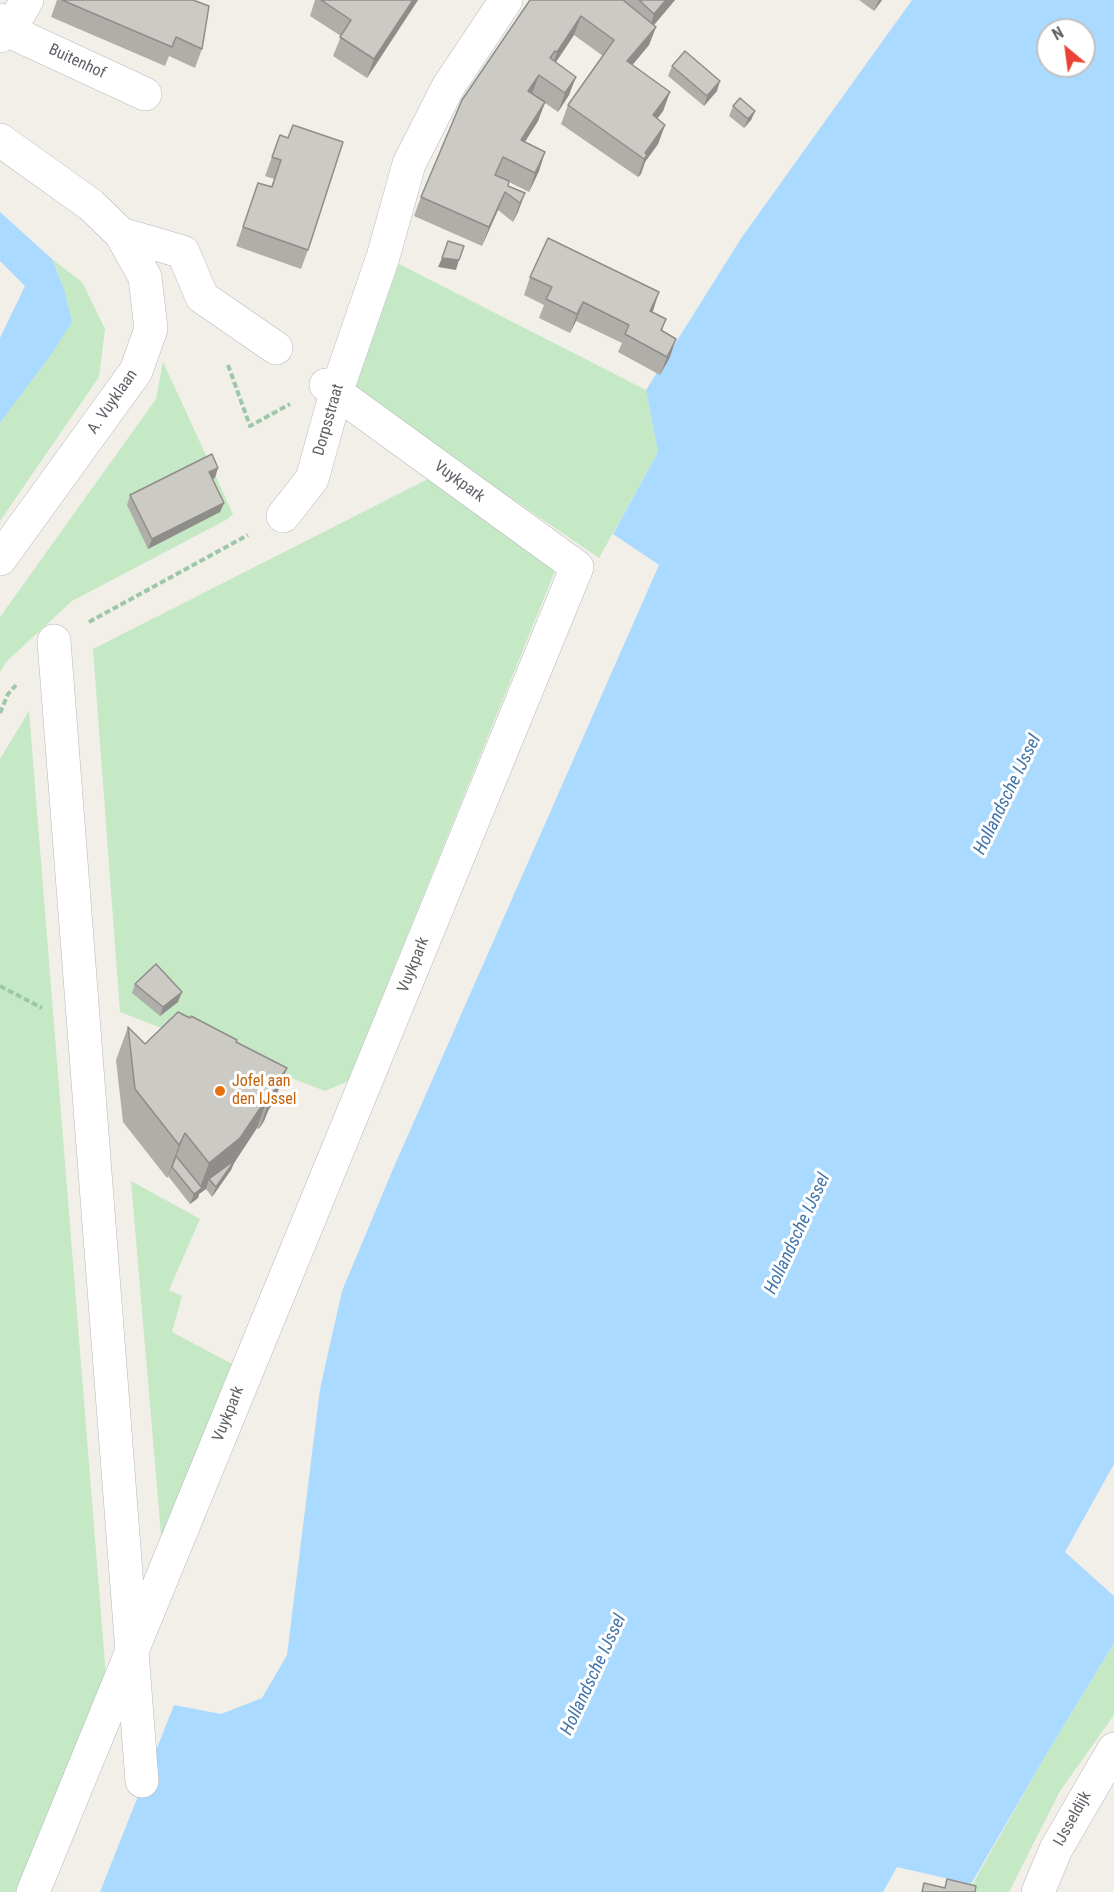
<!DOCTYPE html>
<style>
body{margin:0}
#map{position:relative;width:1114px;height:1892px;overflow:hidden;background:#f1efe8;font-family:"Roboto Condensed",sans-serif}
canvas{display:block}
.north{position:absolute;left:1036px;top:18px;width:60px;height:60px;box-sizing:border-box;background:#fff;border:2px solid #bfc1c3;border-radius:50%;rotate:331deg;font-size:16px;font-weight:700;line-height:24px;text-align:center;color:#5f6368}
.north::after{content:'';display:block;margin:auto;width:21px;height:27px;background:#ea4335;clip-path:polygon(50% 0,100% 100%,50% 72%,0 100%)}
</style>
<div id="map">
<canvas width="1114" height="1892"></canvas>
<div class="north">N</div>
</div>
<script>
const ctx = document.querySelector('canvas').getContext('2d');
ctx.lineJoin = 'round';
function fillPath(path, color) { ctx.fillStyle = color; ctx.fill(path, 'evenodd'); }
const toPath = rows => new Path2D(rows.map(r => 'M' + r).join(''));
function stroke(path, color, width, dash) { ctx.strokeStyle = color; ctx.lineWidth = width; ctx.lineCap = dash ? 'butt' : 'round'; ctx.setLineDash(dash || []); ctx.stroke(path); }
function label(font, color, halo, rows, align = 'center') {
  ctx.font = font + ' "Roboto Condensed",sans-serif'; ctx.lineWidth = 6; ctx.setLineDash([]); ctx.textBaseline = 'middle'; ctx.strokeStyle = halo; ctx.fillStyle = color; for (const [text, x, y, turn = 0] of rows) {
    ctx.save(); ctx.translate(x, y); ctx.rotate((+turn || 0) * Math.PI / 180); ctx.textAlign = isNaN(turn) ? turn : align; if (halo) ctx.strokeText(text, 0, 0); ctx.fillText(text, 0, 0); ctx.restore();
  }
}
fillPath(toPath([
 [52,259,82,282,105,329,99,377,0,521,0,423,50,356,64,289],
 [399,264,646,390,658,452,599,558,354,391],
 [163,362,233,514,226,520,72,601,6,662,0,672,0,617,156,399],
 [430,478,557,566,348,1081,325,1091,120,1012,93,649],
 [29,711,106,1677,19,1892,0,1892,0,759],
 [131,1181,200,1219,169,1290,182,1296,172,1332,234,1365,163,1558],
 [1114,1643,1114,1715,1060,1791,1009,1892,968,1892,1046,1755]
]), '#c5e8c5');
fillPath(toPath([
 [912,0,1114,0,1114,1464,1065,1552,1114,1596,1114,1643,1046,1755,971,1884,897,1867,883,1892,100,1892,174,1705,221,1714,262,1698,287,1655,320,1389,342,1291,393,1169,659,565,613,534,658,452,646,390,742,237],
 [1048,30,1084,30,1084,66,1048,66],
 [0,212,52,259,64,289,72,322,50,356,0,423,0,338,25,286,0,261]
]), '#aadaff');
const minor = toPath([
 [0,20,9,31,145,94],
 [0,36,9,31,27,0],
 [0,140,91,205,121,234,145,277,151,329,136,371,0,559],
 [121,234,183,252,202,297,276,348],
 [283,516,312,479,336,393,383,257,409,164,448,87,506,0],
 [54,641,142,1781],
 [33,1892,577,567,326,385],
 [1038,1892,1056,1849,1114,1749]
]);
stroke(minor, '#b5b8bc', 34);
stroke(toPath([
 [228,365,250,426,290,404],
 [89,622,248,535],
 [0,713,8,694,16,685],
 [0,986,42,1008]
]), '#9cc7a9', 4, [6, 3]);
stroke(minor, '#fff', 33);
fillPath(toPath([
 [57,0,194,0,202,49,195,68,169,56,165,66,51,17],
 [315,0,418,0,367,78,333,56,341,36,310,16],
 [530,0,675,0,654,25,656,27,649,45,632,65,670,92,663,111,657,119,665,125,658,144,645,162,641,174,638,177,561,124,568,105,603,56,574,35,556,62,569,95,558,112,545,103,538,121,525,142,545,152,539,171,529,192,509,182,508,186,525,193,518,212,513,222,498,210,482,246,414,216,421,197],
 [859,0,882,0,874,11],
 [672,66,717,91,704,106,668,76],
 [733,106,755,111,751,120,744,128,729,116],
 [280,135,308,250,301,269,236,246,258,183,271,187,274,179,265,176],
 [530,277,652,312,666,319,662,331,670,357,660,375,618,352,622,343,576,321,570,333,539,318,544,305,524,295],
 [215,478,212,479,224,503,220,512,148,549,127,505,130,495],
 [135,984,178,1002,160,1016,132,993],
 [128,1027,145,1044,236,1042,287,1068,274,1101,268,1111,264,1121,259,1129,257,1128,234,1163,231,1170,212,1197,206,1189,199,1194,198,1198,190,1204,168,1176,169,1175,167,1178,123,1122,116,1060]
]), '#afaea9');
fillPath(toPath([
 [413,0,418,0,367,78,374,59],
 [666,0,675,0,648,32,654,14],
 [879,0,882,0,874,11,878,2],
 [581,16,574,35,550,71,557,52],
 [656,27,649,45,620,80,627,61],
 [539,75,532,94,528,91],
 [576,77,569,95,558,112,565,93],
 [720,81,717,91,704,106,707,96],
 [670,92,663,111,646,134,653,115],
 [545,102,538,121,514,159,521,140],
 [755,111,751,120,744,128,748,119],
 [665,125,658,144,645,162,641,174,638,177,644,159,645,153],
 [545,152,539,171,529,192,535,173],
 [505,192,498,210,482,246,489,227],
 [525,193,518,212,513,222,520,203],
 [442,258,459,260,456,270,438,267],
 [659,292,653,311,643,330,650,311],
 [583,302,576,321,570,333,577,314],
 [676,339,670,357,660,375,667,357],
 [218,468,215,478,205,482,209,472],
 [224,503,220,512,148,549,152,539],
 [182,992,178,1002,160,1016,163,1007],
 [287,1068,274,1101,268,1111,264,1121,259,1129,274,1087],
 [269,1095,257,1128,234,1163,231,1170,212,1197,216,1187,209,1179,206,1189,199,1194,198,1198,190,1204,194,1194,199,1190,209,1163],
 [185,1133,172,1167,167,1178,179,1145]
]), '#8f8d8a');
const building = toPath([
 [62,0,193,0,209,6,202,49,176,37,172,47,62,0],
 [321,0,413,0,374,59,340,37,351,20,321,0],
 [530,0,623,0,656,27,627,61,670,92,653,115,665,125,645,153,647,155,644,159,568,105,614,40,581,16,557,52,555,51,550,58,576,77,565,93,539,75,528,91,545,102,521,140,545,152,535,173,503,157,495,175,509,181,508,186,525,193,520,203,505,192,489,227,421,197,462,100,530,0],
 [639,0,666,0,654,14,639,0],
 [685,51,720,81,707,96,672,66,685,51],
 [740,98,755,111,748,119,733,106,740,98],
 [293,125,343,142,308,250,243,227,258,183,272,187,281,160,272,157,280,135,288,138,293,125],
 [548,238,659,292,650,311,666,319,661,330,676,339,667,357,625,334,629,325,583,302,577,314,546,299,552,287,530,277,548,238],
 [448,241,464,246,459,260,442,258,448,241],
 [212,454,218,468,209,472,224,503,152,539,130,495,212,454],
 [156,964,182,992,163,1007,135,984,156,964],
 [178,1012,190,1018,191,1016,237,1040,236,1042,287,1068,274,1087,276,1088,271,1096,269,1095,240,1138,209,1163,185,1133,179,1145,135,1089,128,1027,145,1044,178,1012],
 [176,1156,202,1188,194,1194,172,1167,176,1156],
 [235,1160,216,1187,209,1179,235,1160],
 [947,1879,976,1886,975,1892,922,1892,924,1883,945,1888,947,1879]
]);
fillPath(building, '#cccac5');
stroke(building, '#8f8d8a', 1.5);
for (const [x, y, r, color] of [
 [220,1091,6,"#e8710a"]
]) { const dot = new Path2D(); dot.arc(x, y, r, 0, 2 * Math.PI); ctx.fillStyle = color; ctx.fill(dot); stroke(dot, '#fff', 2); }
label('16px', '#5f6368', '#fff', [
 ["Buitenhof",77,62,25],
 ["A. Vuyklaan",113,402,-55],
 ["Dorpsstraat",329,420,-74],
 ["Vuykpark",459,482,36],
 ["Vuykpark",414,965,-68],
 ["Vuykpark",229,1414,-68],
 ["IJsseldijk",1073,1819,-61]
]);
label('16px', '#c56008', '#fff', [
 ["Jofel aan",232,1082],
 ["den IJssel",232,1100]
], 'left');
label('italic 18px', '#4174aa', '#fff', [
 ["Hollandsche IJssel",1008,795,-64],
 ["Hollandsche IJssel",798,1234,-65],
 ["Hollandsche IJssel",594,1675,-65]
]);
</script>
